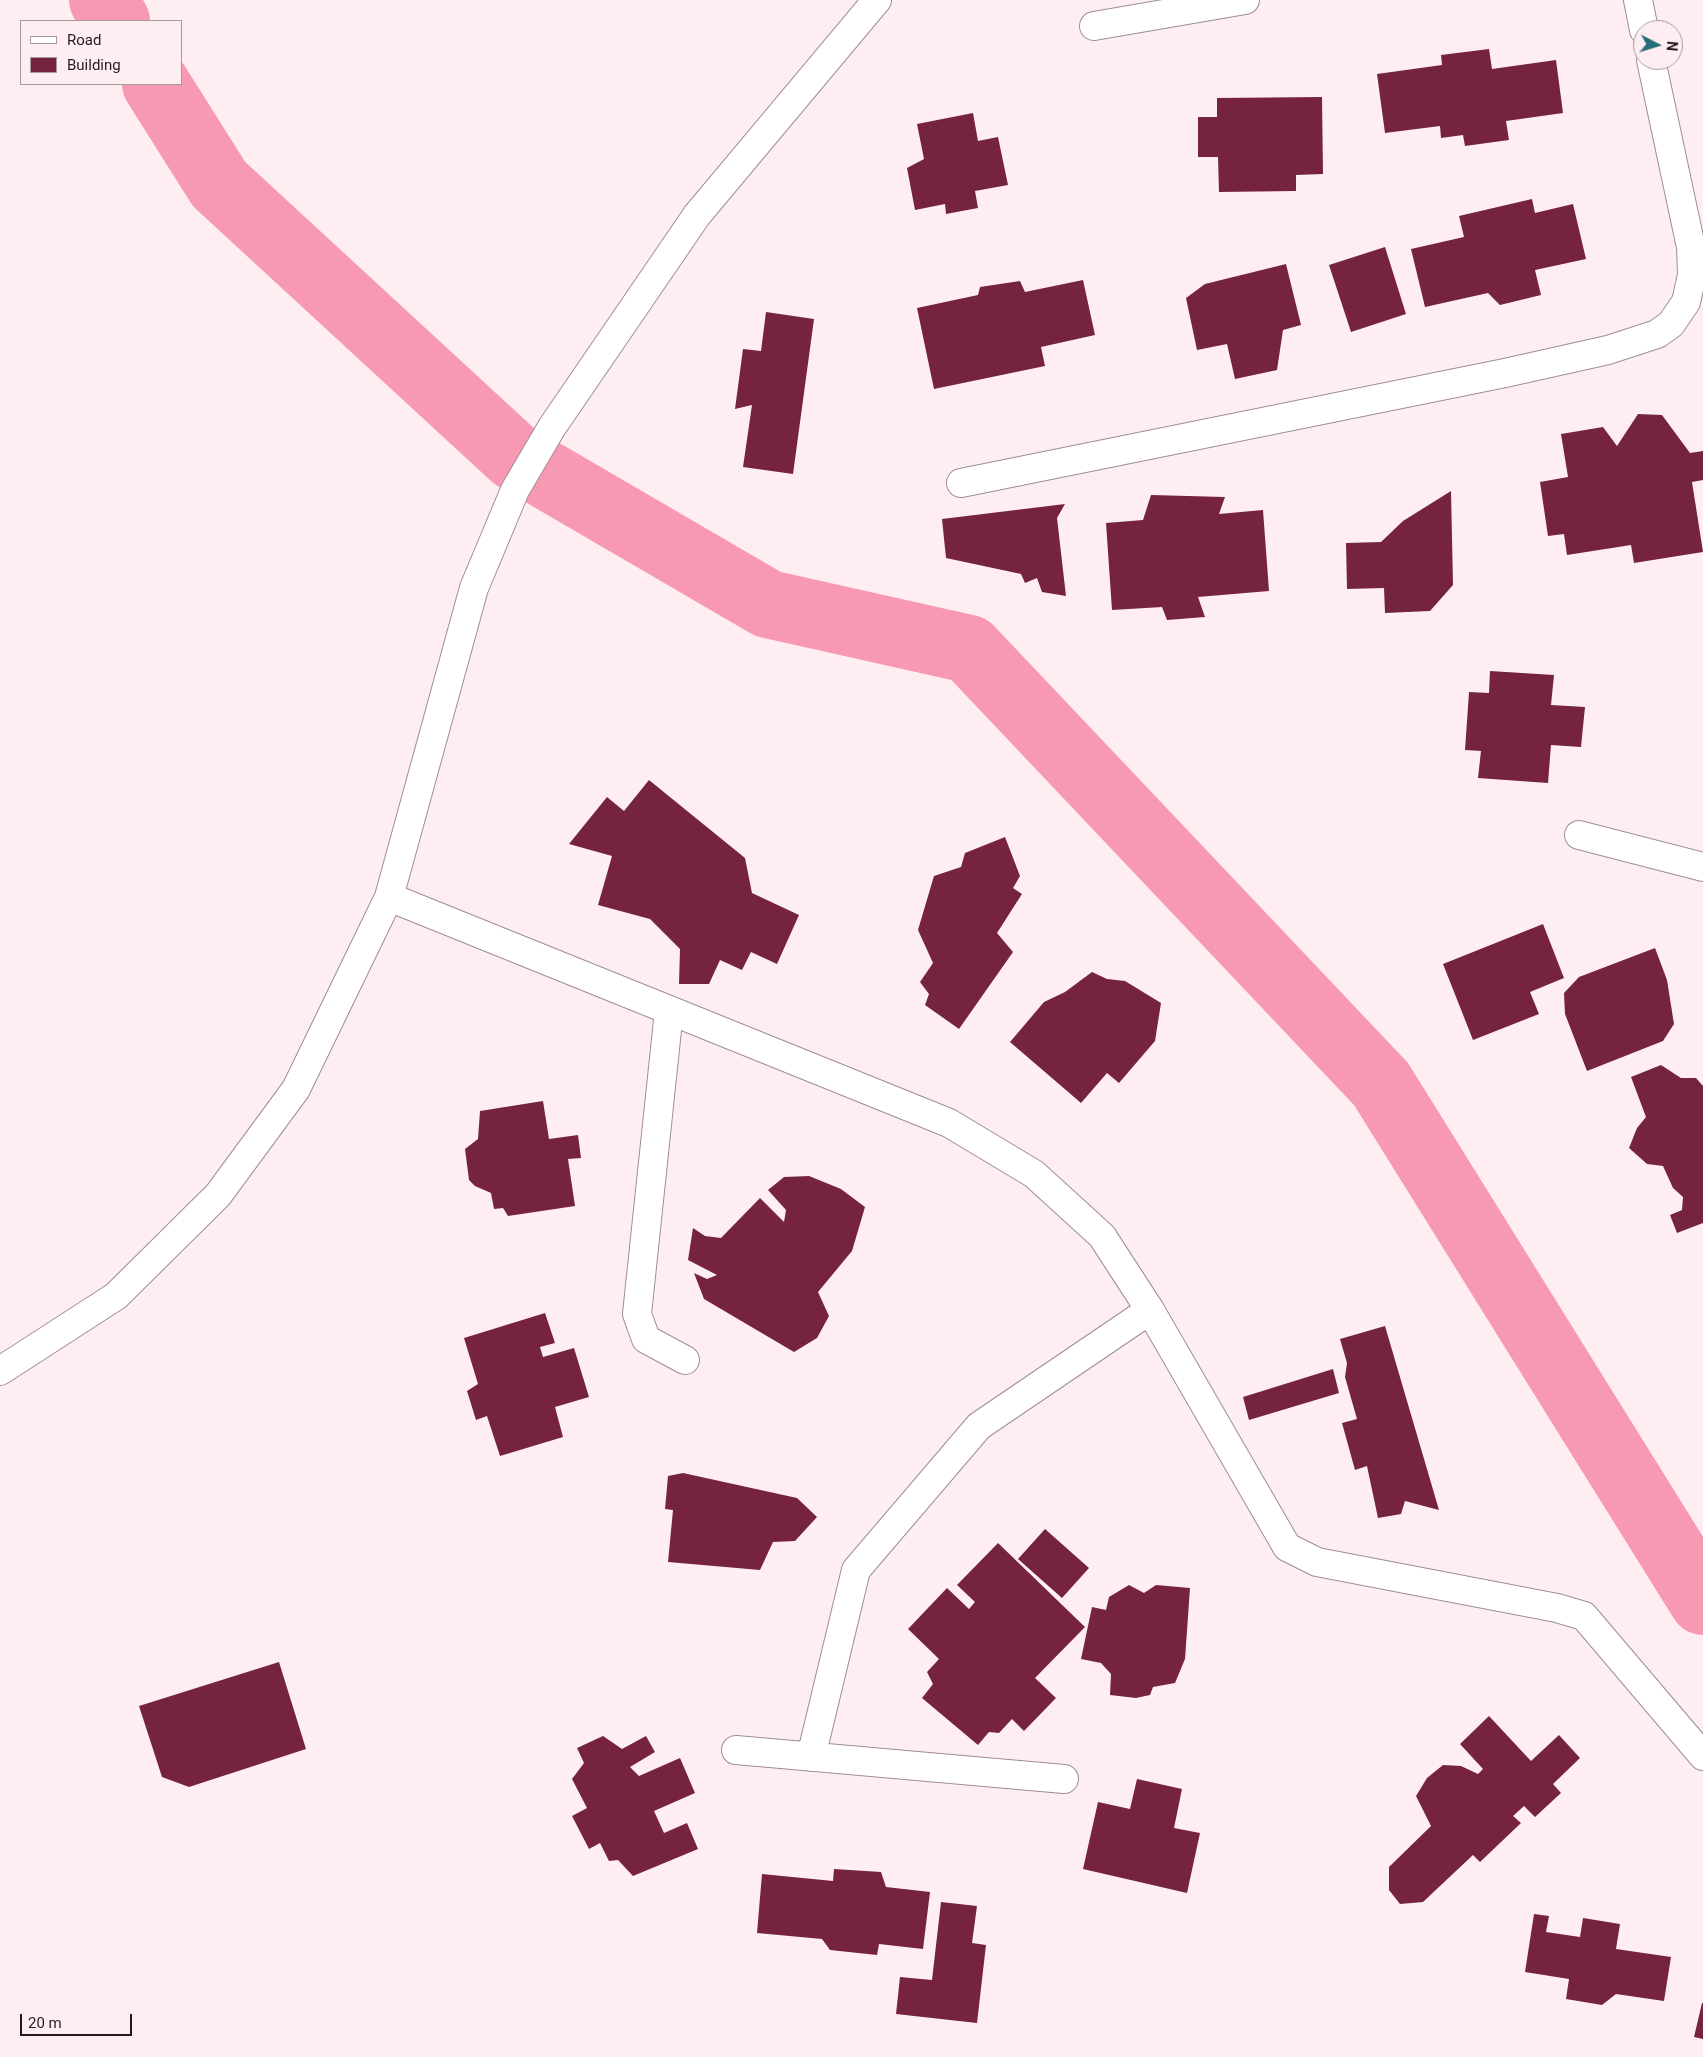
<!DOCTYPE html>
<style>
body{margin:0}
#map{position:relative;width:1703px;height:2057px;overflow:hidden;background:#feeef2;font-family:Roboto,sans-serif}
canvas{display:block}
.legend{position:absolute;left:20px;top:20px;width:162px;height:65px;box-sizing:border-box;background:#feeef2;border:1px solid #a69a9d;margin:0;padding:6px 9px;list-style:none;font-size:15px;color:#231c1e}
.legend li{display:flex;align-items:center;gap:10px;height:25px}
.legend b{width:25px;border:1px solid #a69a9d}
.north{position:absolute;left:1633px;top:20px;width:50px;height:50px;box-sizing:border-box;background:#feeef2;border:1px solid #a69a9d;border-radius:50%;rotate:95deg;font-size:14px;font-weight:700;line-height:20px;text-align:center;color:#231c1e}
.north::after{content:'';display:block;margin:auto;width:18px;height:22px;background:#266d7a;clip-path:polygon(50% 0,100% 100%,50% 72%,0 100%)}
.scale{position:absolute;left:20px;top:2014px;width:112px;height:22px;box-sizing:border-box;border:2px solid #231c1e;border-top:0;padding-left:6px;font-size:15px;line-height:18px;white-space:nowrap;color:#231c1e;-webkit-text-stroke:4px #feeef2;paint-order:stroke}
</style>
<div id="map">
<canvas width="1703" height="2057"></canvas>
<ul class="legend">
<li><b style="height:6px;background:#fff"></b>Road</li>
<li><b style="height:14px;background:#752341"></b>Building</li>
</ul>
<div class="north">N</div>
<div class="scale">20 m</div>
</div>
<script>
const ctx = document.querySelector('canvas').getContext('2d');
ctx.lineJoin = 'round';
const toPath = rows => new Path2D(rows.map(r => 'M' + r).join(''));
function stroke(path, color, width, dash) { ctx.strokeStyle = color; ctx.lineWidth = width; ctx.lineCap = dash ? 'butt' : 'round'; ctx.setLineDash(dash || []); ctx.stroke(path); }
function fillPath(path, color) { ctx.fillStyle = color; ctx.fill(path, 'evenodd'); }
stroke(toPath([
 [103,0,116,21],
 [156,84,219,184,514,456,768,604,969,649,1381,1084,1703,1601]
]), '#f899b4', 68);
fillPath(toPath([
 [1489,49,1492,69,1556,60,1563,113,1506,121,1509,140,1465,146,1463,135,1441,138,1440,126,1385,133,1377,74,1442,65,1441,55],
 [1322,97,1323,174,1296,175,1296,191,1219,192,1218,157,1198,157,1198,117,1217,117,1217,98],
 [973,113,978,141,998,137,1008,185,975,191,978,208,946,214,945,204,915,210,907,168,924,159,917,124],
 [1532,199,1535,213,1573,204,1586,259,1535,270,1541,295,1500,305,1488,293,1425,307,1411,249,1464,237,1459,216],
 [1385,247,1406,314,1351,332,1329,265],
 [1286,264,1301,325,1283,330,1277,370,1235,379,1227,344,1197,350,1186,298,1205,284],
 [1083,280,1095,335,1041,347,1045,366,934,389,917,308,978,295,980,287,1020,281,1025,292],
 [766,312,814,319,793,474,743,467,752,405,735,409,743,349,761,351],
 [1638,414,1662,415,1690,453,1703,451,1703,480,1692,482,1703,552,1634,563,1631,545,1567,555,1564,534,1548,536,1540,482,1568,477,1561,434,1603,427,1617,446],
 [1451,491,1453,585,1430,611,1385,613,1384,588,1347,589,1346,543,1381,542,1403,521],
 [1151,495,1225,497,1219,514,1263,510,1269,591,1198,597,1205,617,1167,620,1162,607,1112,610,1106,523,1143,520],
 [1065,504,1057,518,1066,596,1042,592,1037,578,1025,583,1021,574,946,558,942,519],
 [1490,671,1554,675,1551,705,1585,707,1581,747,1551,745,1548,783,1478,778,1481,751,1465,750,1469,692,1489,693],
 [649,780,745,858,752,893,799,915,777,964,751,952,742,970,720,960,709,984,679,984,680,949,650,919,598,905,612,856,569,844,607,797,624,811],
 [1005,837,1020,876,1013,888,1022,894,997,933,1013,952,959,1029,925,1005,929,994,920,982,933,963,918,930,934,876,961,867,965,853],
 [1543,924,1564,978,1530,992,1539,1014,1473,1040,1443,964],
 [1655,948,1667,980,1674,1024,1663,1041,1587,1071,1565,1014,1564,993,1579,977],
 [1092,972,1107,979,1125,981,1161,1003,1155,1041,1119,1083,1107,1073,1081,1103,1010,1042,1044,1002,1065,992],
 [1661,1065,1681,1078,1696,1078,1703,1086,1703,1223,1677,1233,1670,1215,1682,1210,1683,1197,1673,1188,1663,1166,1647,1164,1629,1148,1637,1128,1646,1117,1631,1077],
 [543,1101,549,1139,578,1135,581,1158,568,1159,575,1206,508,1216,503,1208,494,1209,491,1193,475,1186,469,1180,465,1149,478,1139,480,1111],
 [809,1176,841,1189,865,1207,852,1251,818,1292,829,1316,817,1338,794,1352,704,1299,694,1273,707,1279,717,1275,688,1260,693,1228,705,1236,721,1238,760,1198,784,1222,786,1210,768,1190,784,1177],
 [545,1313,555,1343,540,1347,543,1357,574,1348,589,1397,555,1407,563,1437,500,1456,487,1416,476,1420,467,1391,478,1384,464,1338],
 [1385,1326,1439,1510,1405,1501,1401,1514,1378,1518,1367,1466,1355,1470,1342,1423,1357,1419,1345,1377,1347,1363,1340,1339],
 [1333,1369,1339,1393,1249,1420,1243,1397],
 [683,1473,797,1498,817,1517,795,1541,773,1542,760,1570,668,1562,673,1510,665,1509,668,1476],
 [1045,1529,1089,1568,1062,1598,1018,1559],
 [998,1543,1085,1627,1035,1678,1056,1698,1024,1731,1012,1719,999,1733,989,1732,978,1745,922,1698,933,1684,927,1672,939,1659,908,1629,947,1588,969,1609,975,1602,957,1585],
 [1129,1585,1144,1593,1156,1585,1190,1588,1185,1659,1175,1683,1153,1687,1150,1695,1136,1698,1110,1695,1111,1674,1101,1663,1081,1659,1092,1607,1106,1610,1109,1597],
 [279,1662,306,1749,189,1787,162,1777,139,1706],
 [1489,1716,1531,1761,1559,1735,1580,1758,1553,1784,1561,1793,1535,1817,1524,1806,1513,1816,1521,1823,1480,1862,1473,1855,1423,1902,1400,1904,1389,1890,1389,1867,1431,1826,1416,1796,1427,1778,1443,1765,1461,1766,1478,1774,1483,1769,1460,1744],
 [603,1736,622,1749,646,1736,655,1752,630,1767,639,1776,680,1758,695,1793,654,1811,664,1833,687,1823,698,1849,633,1876,618,1860,609,1861,600,1843,589,1849,572,1816,587,1808,572,1779,584,1763,577,1748],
 [1137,1779,1182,1789,1174,1828,1200,1833,1187,1893,1083,1869,1098,1802,1130,1809],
 [834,1869,881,1872,886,1887,930,1892,923,1949,879,1944,877,1955,830,1950,822,1939,757,1933,762,1874,833,1881],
 [941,1902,977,1906,972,1943,986,1945,977,2023,896,2014,900,1977,932,1980],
 [1534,1914,1549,1916,1546,1932,1580,1937,1583,1918,1620,1924,1616,1949,1671,1957,1664,2001,1616,1994,1602,2005,1566,1999,1569,1979,1525,1972],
 [1702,2003,1703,2003,1703,2039,1694,2037]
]), '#752341');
const minor = toPath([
 [1638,0,1644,30],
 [1094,26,1245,0],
 [961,483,1505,373,1608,350,1657,334,1671,324,1686,302,1692,275,1691,247,1651,60],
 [1579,835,1703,867],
 [389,897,949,1123,1034,1174,1102,1236,1150,1310,1287,1547,1317,1562,1557,1608,1584,1616,1703,1756],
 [669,1011,637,1314,646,1339,685,1360],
 [0,1371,116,1296,218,1195,296,1089,389,897,474,588,515,490,552,427,697,215,877,0],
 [736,1750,1064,1779],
 [811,1757,856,1570,979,1426,1150,1310]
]);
stroke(minor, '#a08d92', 30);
stroke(minor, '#fff', 28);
</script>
